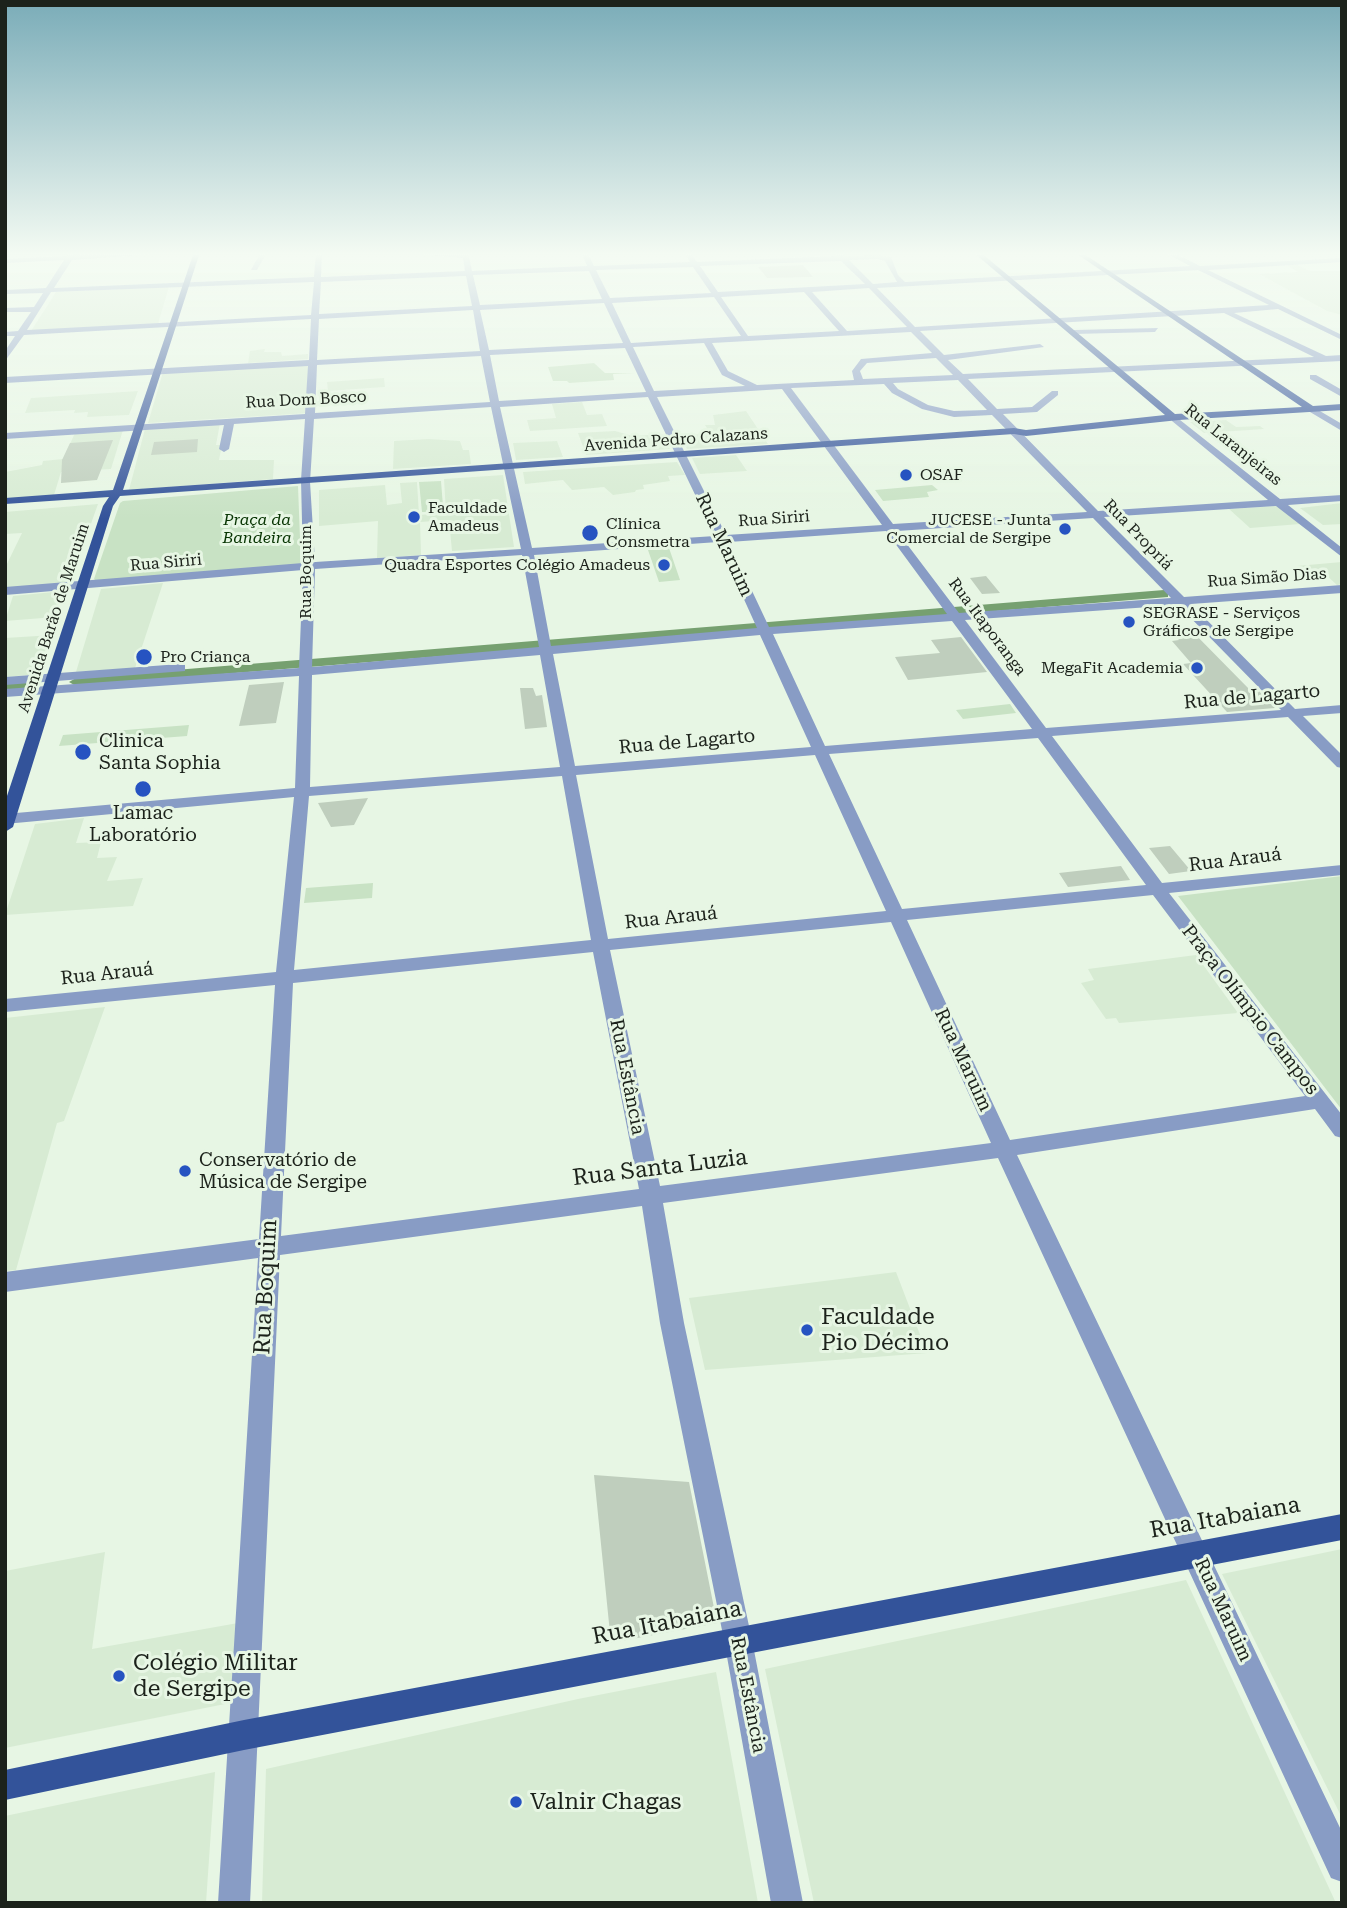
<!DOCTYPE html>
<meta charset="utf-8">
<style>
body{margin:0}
#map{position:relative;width:1347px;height:1908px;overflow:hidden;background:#e7f6e4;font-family:"Roboto Serif",serif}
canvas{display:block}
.frame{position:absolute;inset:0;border:7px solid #1c221b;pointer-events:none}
</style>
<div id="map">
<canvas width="1347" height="1908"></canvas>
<div class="frame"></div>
</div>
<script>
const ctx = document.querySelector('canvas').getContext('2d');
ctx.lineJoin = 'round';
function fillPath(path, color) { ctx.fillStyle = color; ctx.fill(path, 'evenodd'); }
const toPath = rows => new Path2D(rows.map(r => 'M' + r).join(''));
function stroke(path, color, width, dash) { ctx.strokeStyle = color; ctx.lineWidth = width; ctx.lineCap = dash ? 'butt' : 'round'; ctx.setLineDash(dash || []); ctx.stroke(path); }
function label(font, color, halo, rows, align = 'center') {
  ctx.font = font + ' "Roboto Serif",serif'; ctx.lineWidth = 6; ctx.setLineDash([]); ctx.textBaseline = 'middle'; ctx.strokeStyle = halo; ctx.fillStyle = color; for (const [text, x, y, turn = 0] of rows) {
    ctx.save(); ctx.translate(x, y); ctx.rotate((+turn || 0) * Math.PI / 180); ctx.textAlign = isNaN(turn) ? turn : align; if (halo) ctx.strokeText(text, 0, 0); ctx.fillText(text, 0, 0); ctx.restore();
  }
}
fillPath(toPath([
 [1287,265,1297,265,1310,271,1342,271,1342,315,1327,311,1259,274,1298,272],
 [169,287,158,324,31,331,56,292],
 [265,349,264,352,281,352,282,356,308,354,308,359,248,363,250,351],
 [311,362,310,413,148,423,163,372],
 [384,378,385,387,328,391,327,382],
 [138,391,129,415,87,417,88,412,74,413,75,410,25,413,31,398],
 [582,402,587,415,602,414,607,426,530,431,527,420,556,418,552,404],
 [746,411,768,444,687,449,680,436,710,433,705,425,715,425,713,415],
 [1226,420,1236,427,1260,426,1264,429,1204,433,1190,422],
 [220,423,216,445,222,445,219,460,274,460,273,479,129,490,145,429],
 [123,430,111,469,61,472,54,495,5,499,5,472,42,465,43,461,63,459,75,433],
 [615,431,633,436,662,434,670,449,586,455,578,433],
 [429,439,460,441,463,450,469,450,471,464,393,469,394,441],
 [557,441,563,457,516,460,513,443],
 [736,455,747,471,700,474,692,458],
 [677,462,685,475,668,476,670,481,643,485,644,489,636,490,635,492,613,495,604,487,572,490,563,480,525,484,523,472],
 [503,475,514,547,452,551,449,520,420,522,421,555,377,558,378,521,319,526,319,490,385,485,387,505,402,503,400,483,417,482,419,515,446,513,444,479],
 [1342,503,1342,524,1323,525,1300,508],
 [98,504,70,583,5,588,5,568,22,533,5,534,5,512],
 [1278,506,1300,524,1250,528,1229,509],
 [1342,562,1342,584,1337,585,1324,573,1307,575,1297,566],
 [163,583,135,668,76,672,101,589],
 [64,591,55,617,5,621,13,596],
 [54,635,40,674,5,677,5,638],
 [84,818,76,843,101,842,97,858,117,857,107,881,143,878,133,906,5,915,35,824],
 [1196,955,1238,1013,1119,1023,1116,1018,1106,1019,1081,983,1094,980,1088,969],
 [105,1007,64,1121,57,1123,16,1270,5,1271,5,1018],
 [896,1272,927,1353,705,1370,689,1298],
 [1342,1549,1342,1818,1222,1574],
 [105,1552,92,1649,238,1623,230,1703,5,1748,5,1571],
 [1186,1580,1336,1903,814,1903,765,1669],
 [716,1672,758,1903,262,1903,266,1769,578,1699],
 [215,1772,206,1903,5,1903,5,1816]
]), '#d7ebd3');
fillPath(toPath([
 [594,363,605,373,635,373,613,374,614,380,569,383,567,381,553,381,548,367],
 [441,481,443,506,429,507,430,512,422,512,419,482],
 [932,485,938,490,927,492,929,497,883,501,875,490],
 [298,486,301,564,96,581,94,579,120,503,123,501],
 [669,548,680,580,659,582,648,550],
 [1010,704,1016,713,963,719,956,710],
 [189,725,187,736,59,746,63,735],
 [1342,876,1342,1110,1178,896],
 [373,883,372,898,304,903,306,888]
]), '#c8e2c4');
fillPath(toPath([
 [1164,590,1168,591,1168,597,76,686,69,682,76,678,1164,590],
 [26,682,31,683,31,689,5,692,5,684,26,682]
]), '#76a070');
fillPath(toPath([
 [803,265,813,277,767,278,758,267],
 [198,439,197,452,151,455,154,442],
 [113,440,97,480,61,483,62,460,70,443],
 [986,576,1000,593,982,594,970,578],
 [1188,627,1249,689,1256,688,1275,708,1227,712,1183,664,1191,663,1172,641,1179,640,1169,629],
 [961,637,987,672,908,680,895,657,940,653,931,640],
 [284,682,276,723,239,726,249,685],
 [520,688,533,688,536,696,542,695,547,727,525,729],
 [368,798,354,825,331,827,318,803],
 [1170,846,1191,871,1169,874,1149,848],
 [1121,866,1130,880,1068,887,1059,873],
 [594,1475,689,1482,717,1623,611,1643]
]), '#bfcebd');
fillPath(toPath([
 [70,252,76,252,74,255,180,252,72,260,54,288,314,277,316,252,322,252,321,277,465,271,463,258,395,252,468,252,472,271,587,266,581,252,587,252,594,266,690,262,684,252,690,252,697,262,837,256,835,252,841,252,845,256,878,255,891,257,898,275,905,282,1190,266,1164,252,1172,252,1200,266,1342,258,1342,262,1208,270,1342,335,1342,340,1278,309,1234,313,1326,356,1342,355,1342,361,968,379,997,409,1032,407,1052,391,1058,391,1058,395,1037,412,1003,414,1098,511,1268,500,1172,421,1172,417,1175,416,1280,499,1342,495,1342,501,1288,505,1342,548,1342,557,1276,506,1104,517,1184,597,1342,585,1342,593,1191,604,1295,709,1342,705,1342,713,1303,716,1342,755,1342,768,1337,767,1288,717,1052,736,1162,883,1342,865,1342,875,1169,893,1342,1115,1342,1138,1335,1136,1315,1109,1017,1155,1342,1832,1342,1882,1331,1878,998,1158,663,1203,684,1323,752,1640,803,1903,771,1903,724,1640,660,1323,642,1206,280,1255,250,1903,218,1903,258,1258,5,1292,5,1272,259,1239,275,985,5,1012,5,999,276,972,294,797,5,824,5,814,295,788,299,676,5,697,5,689,299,668,303,570,5,595,5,587,303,563,301,480,305,419,234,424,229,449,224,452,219,449,224,425,5,439,5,433,305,414,308,366,5,383,5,377,309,360,311,319,24,335,5,361,5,351,15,336,5,336,5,332,18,331,31,312,5,312,5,308,34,307,43,293,5,294,5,290,46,288,64,260,5,263,5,259,67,256,70,252],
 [878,259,885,261,897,282,873,284,849,260,878,259],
 [841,261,865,284,718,292,700,266,841,261],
 [693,267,711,293,610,298,596,270,693,267],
 [1198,270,1269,305,915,327,877,288,1198,270],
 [589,271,602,299,480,305,473,275,589,271],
 [466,276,472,306,319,314,321,282,466,276],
 [314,282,311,315,27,330,51,292,314,282],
 [869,288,907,327,847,331,812,292,869,288],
 [804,292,839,331,748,336,721,297,804,292],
 [714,297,741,336,631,343,612,303,714,297],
 [604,303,623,343,489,350,480,310,604,303],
 [473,310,480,351,317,360,319,319,473,310],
 [1224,313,1314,357,963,374,948,360,1044,347,1040,344,944,355,920,331,1224,313],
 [911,332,932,353,861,359,852,371,854,380,757,385,728,371,712,343,911,332],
 [704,343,722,375,745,386,654,391,633,347,704,343],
 [625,348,646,392,499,401,490,355,625,348],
 [481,356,490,402,315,413,317,365,481,356],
 [936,358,953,375,863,379,860,371,867,363,936,358],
 [958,380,987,410,954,411,928,405,898,389,893,383,958,380],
 [884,384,892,393,922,409,954,417,992,415,1087,512,893,524,791,388,884,384],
 [782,389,882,525,726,535,657,397,782,389],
 [648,397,715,536,532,548,500,407,648,397],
 [491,407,521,549,315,562,310,482,314,419,491,407],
 [1093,518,1171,598,959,613,897,531,1093,518],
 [886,531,947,614,769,627,729,542,886,531],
 [718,542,757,628,551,646,534,555,718,542],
 [522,555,539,647,312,667,315,569,522,555],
 [1178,605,1281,710,1046,728,965,620,1178,605],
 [952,621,1032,729,825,746,773,634,952,621],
 [760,635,811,747,575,766,553,654,760,635],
 [540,655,560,767,310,787,312,675,540,655],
 [1038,738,1146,885,902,909,829,754,1038,738],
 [815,755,886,911,608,939,576,775,815,755],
 [562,776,591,940,294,970,309,796,562,776],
 [1153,895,1305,1096,1010,1140,907,920,1153,895],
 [891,922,991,1143,660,1186,610,950,891,922],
 [593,952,639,1189,281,1236,293,983,593,952],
 [261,252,267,252,257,270,251,270,261,252],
 [1158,328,1155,332,1074,334,1070,332,1074,330,1158,328],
 [1310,375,1316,375,1342,390,1342,397,1310,379,1310,375],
 [1313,407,1342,424,1342,431,1310,412,1310,408,1313,407],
 [180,664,185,665,185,671,5,685,5,677,180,664]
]), '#889cc5');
fillPath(toPath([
 [194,252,200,252,123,490,1014,428,1026,430,1165,415,973,252,980,252,1175,414,1302,407,1074,252,1081,252,1313,406,1342,404,1342,410,1179,420,1026,436,1014,434,120,496,113,506,13,827,5,832,5,802,103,506,109,497,5,504,5,498,113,490,194,252],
 [1342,1514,1342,1540,244,1750,5,1800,5,1770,244,1720,1342,1514]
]), '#33539a');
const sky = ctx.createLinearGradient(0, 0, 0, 519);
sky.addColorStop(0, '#7aacb8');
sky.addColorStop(0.49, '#f4fbf3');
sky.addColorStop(1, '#f4fbf300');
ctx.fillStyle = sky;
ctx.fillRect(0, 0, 1347, 519);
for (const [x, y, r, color] of [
 [906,475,7,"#2653c1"],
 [414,517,7,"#2653c1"],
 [1065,529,7,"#2653c1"],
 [590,533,9,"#2653c1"],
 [664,565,7,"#2653c1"],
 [1129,622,7,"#2653c1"],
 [144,657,9,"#2653c1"],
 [1197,668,7,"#2653c1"],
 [83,752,9,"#2653c1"],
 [143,789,9,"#2653c1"],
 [185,1171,7,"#2653c1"],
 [807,1330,7,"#2653c1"],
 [119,1676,7,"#2653c1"],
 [516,1802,7,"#2653c1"]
]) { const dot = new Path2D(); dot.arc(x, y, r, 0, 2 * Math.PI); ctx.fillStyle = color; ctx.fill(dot); stroke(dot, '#e7f6e4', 2.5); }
label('16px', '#1c221b', '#e7f6e4', [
 ["Rua Dom Bosco",306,400,-3],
 ["Avenida Pedro Calazans",676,440,-4],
 ["Rua Laranjeiras",1233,445,39],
 ["Rua Siriri",774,519,-4],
 ["Rua Propriá",1138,535,46],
 ["Rua Siriri",166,563,-5],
 ["Rua Boquim",306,572,-90],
 ["Rua Simão Dias",1267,578,-4],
 ["Avenida Barão de Maruim",54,618,-72],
 ["Rua Itaporanga",987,627,53]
]);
label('16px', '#1c221b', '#e7f6e4', [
 ["OSAF",920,475],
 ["Faculdade",428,508],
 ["Amadeus",428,526],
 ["JUCESE - Junta",1051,520,"right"],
 ["Comercial de Sergipe",1051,538,"right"],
 ["Clínica",606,524],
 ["Consmetra",606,542],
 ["Quadra Esportes Colégio Amadeus",650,565,"right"],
 ["SEGRASE - Serviços",1143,613],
 ["Gráficos de Sergipe",1143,631],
 ["Pro Criança",160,657],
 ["MegaFit Academia",1183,668,"right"]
], 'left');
label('italic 16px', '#083503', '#e7f6e4', [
 ["Praça da",257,520],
 ["Bandeira",257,538]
]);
label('19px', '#1c221b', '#e7f6e4', [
 ["Rua Maruim",724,545,65],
 ["Rua de Lagarto",1252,697,-5],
 ["Rua de Lagarto",687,742,-5],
 ["Rua Arauá",1235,860,-7],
 ["Rua Arauá",671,918,-6],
 ["Rua Arauá",107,974,-6],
 ["Praça Olímpio Campos",1250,1010,52],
 ["Rua Maruim",963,1060,65],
 ["Rua Estância",627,1077,79],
 ["Rua Maruim",1223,1610,65],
 ["Rua Estância",748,1695,79]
]);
label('19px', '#1c221b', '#e7f6e4', [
 ["Clinica",99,741],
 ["Santa Sophia",99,763],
 ["Lamac",143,813,"center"],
 ["Laboratório",143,835,"center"],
 ["Conservatório de",199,1160],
 ["Música de Sergipe",199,1182]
], 'left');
label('23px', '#1c221b', '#e7f6e4', [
 ["Rua Santa Luzia",660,1168,-7],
 ["Rua Boquim",266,1287,-87],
 ["Rua Itabaiana",1225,1518,-10],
 ["Rua Itabaiana",667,1623,-11]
]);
label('23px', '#1c221b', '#e7f6e4', [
 ["Faculdade",821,1317],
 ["Pio Décimo",821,1343],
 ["Colégio Militar",133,1663],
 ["de Sergipe",133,1689],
 ["Valnir Chagas",530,1802]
], 'left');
</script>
